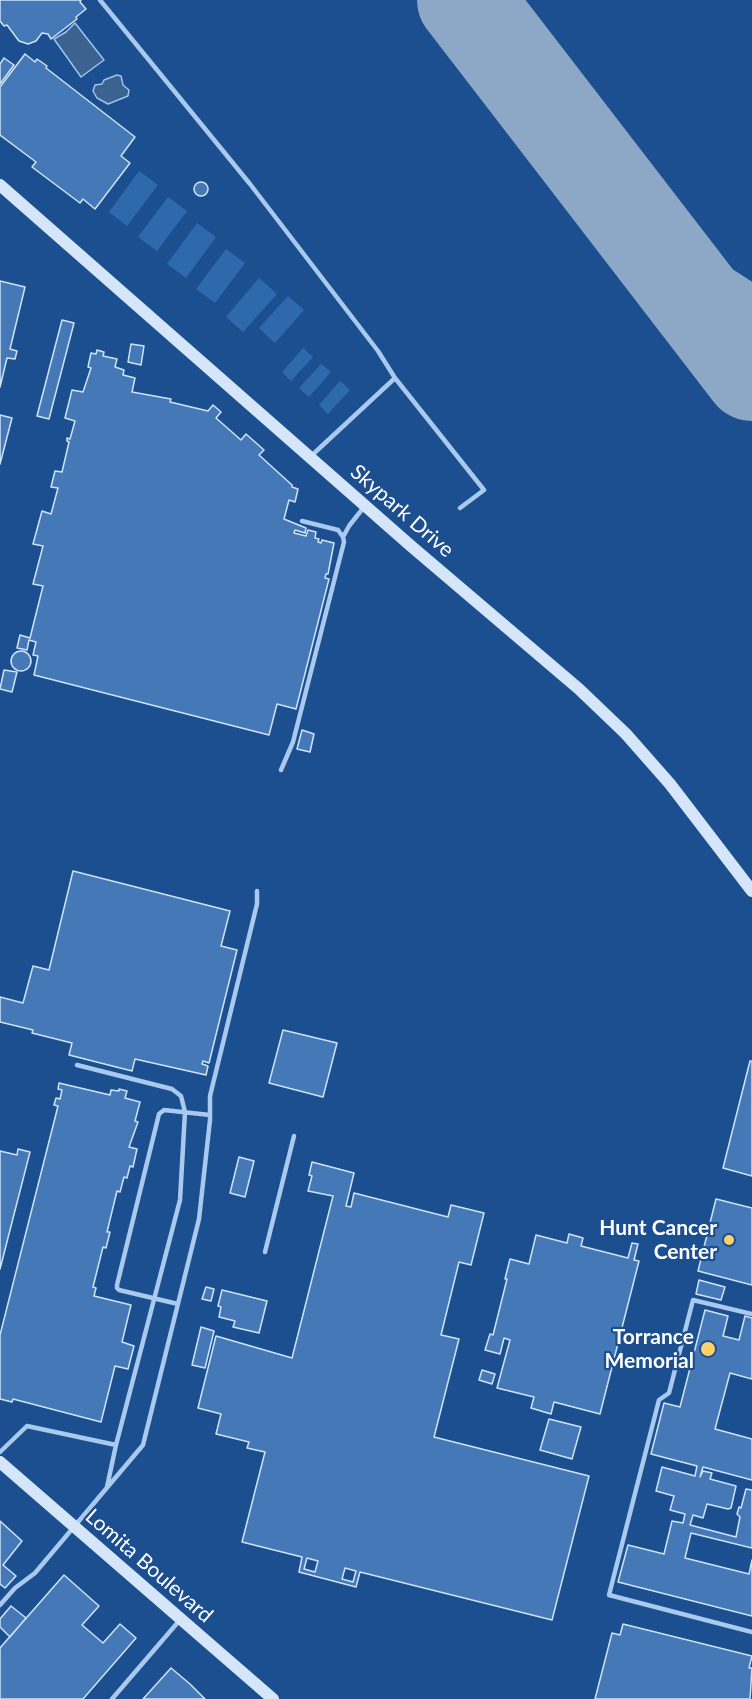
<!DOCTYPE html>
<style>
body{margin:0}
canvas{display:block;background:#1b4f8f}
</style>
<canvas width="752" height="1699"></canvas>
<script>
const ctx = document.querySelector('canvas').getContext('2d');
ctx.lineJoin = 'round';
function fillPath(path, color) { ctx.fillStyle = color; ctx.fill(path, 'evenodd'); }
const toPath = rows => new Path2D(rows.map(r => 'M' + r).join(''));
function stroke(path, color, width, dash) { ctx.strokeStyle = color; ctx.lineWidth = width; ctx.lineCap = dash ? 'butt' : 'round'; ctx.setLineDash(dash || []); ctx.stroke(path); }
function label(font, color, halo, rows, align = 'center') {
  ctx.font = font + ' Lato,sans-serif'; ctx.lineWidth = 4.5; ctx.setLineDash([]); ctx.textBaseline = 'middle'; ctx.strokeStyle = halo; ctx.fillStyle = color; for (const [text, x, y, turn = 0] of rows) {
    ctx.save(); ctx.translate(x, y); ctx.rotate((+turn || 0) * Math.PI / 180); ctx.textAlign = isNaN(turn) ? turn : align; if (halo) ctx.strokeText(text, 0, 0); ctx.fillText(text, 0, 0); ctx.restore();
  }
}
fillPath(toPath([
 [139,171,158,185,127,226,109,212],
 [168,197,187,211,157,251,138,237],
 [197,223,216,237,186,278,167,264],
 [226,249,245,263,215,303,196,289],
 [259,278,277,294,243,332,226,317],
 [288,296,304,310,275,343,259,328],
 [303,348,313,357,291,381,282,372],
 [321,364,331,372,309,397,299,388],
 [340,381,350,390,328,414,319,405]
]), '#2e69ad');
const water = toPath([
 [75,23,104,60,81,77,54,39,66,32,75,23],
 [117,75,121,76,123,85,129,90,128,96,108,104,97,98,93,91,95,85,102,84,104,80,117,75]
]);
fillPath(water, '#3c6290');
stroke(water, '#9cc4f0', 1.5);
stroke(toPath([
 [646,236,752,305]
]), '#8da7c7', 39);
stroke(toPath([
 [465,0,752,373]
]), '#8da7c7', 96);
const building = toPath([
 [0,0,81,0,80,2,86,9,76,17,77,19,51,39,48,34,42,33,36,41,28,44,19,41,7,25,4,26,0,21,0,0],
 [25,54,35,62,37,59,47,66,46,68,135,137,121,156,130,163,95,209,83,199,80,203,32,167,36,162,0,135,0,87,25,54],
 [4,58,14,65,0,84,0,64,4,58],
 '194 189a7 7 0 1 1 14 0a7 7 0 1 1-14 0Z',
 [0,281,25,287,10,349,17,351,15,359,7,358,0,387,0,281],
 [62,320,74,323,49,419,37,416,62,320],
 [131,344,144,346,141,365,128,362,131,344],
 [97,350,104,352,103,356,117,359,115,367,124,370,123,375,135,378,132,392,171,399,170,402,208,411,213,405,221,412,216,418,241,440,246,434,264,450,259,455,292,485,292,487,298,489,295,502,289,500,284,519,306,528,305,533,295,530,294,533,306,536,308,530,316,532,315,538,319,539,318,542,321,543,322,540,334,543,328,574,326,574,325,578,329,579,296,709,277,704,269,735,34,675,38,656,33,655,36,642,29,640,27,650,17,648,20,635,30,638,43,586,33,584,43,546,33,544,42,511,51,514,58,488,51,487,55,471,62,472,69,442,67,441,67,438,70,439,75,421,65,418,72,390,83,392,91,368,88,367,91,353,96,354,97,350],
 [0,415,12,418,0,464,0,415],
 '11 661a10 10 0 1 1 20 0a10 10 0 1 1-20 0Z',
 [4,670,17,672,12,692,0,689,4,670],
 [302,730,314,734,310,752,297,749,302,730],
 [73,871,230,911,221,946,237,950,209,1063,203,1061,202,1064,208,1066,206,1075,135,1059,132,1071,69,1055,72,1043,32,1033,33,1030,0,1022,0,997,23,1003,33,966,49,970,73,871],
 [283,1030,337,1043,323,1097,269,1083,283,1030],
 [750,1061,752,1061,752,1176,723,1168,750,1061],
 [59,1083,110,1095,111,1090,119,1091,119,1089,127,1091,125,1098,140,1102,135,1121,138,1122,129,1147,137,1149,133,1167,130,1166,127,1178,124,1177,120,1192,117,1191,107,1232,110,1232,106,1248,103,1247,93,1287,96,1288,94,1296,131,1305,122,1342,134,1346,128,1369,115,1366,101,1422,13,1399,12,1402,0,1399,0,1335,58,1106,54,1105,56,1098,60,1099,62,1090,58,1089,59,1083],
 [18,1149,30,1152,0,1269,0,1151,17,1155,18,1149],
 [239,1157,254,1161,245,1197,230,1193,239,1157],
 [312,1162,354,1173,346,1206,351,1207,354,1193,448,1217,451,1205,484,1213,471,1265,459,1262,441,1335,459,1339,434,1437,589,1476,552,1620,360,1572,356,1587,299,1572,302,1557,242,1542,265,1452,247,1448,249,1442,216,1434,221,1414,198,1408,216,1336,292,1358,333,1196,308,1191,312,1176,309,1175,312,1162],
 [307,1558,318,1561,315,1572,304,1569,307,1558],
 [345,1568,356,1571,353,1582,342,1579,345,1568],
 [716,1199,752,1208,752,1285,698,1271,716,1199],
 [569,1234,583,1238,581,1246,628,1258,632,1243,638,1244,634,1260,639,1261,600,1414,554,1402,551,1414,531,1408,534,1397,497,1388,510,1340,504,1338,500,1354,485,1350,490,1334,493,1335,507,1279,505,1279,510,1259,529,1264,536,1235,567,1243,569,1234],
 [699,1280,725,1287,721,1300,696,1294,699,1280],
 [206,1287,214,1289,211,1301,202,1299,206,1287],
 [222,1290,267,1301,259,1333,233,1327,235,1321,219,1317,221,1307,218,1306,222,1290],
 [705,1310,728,1316,723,1336,739,1340,745,1316,752,1318,752,1379,730,1373,715,1429,752,1439,752,1480,703,1467,700,1477,703,1471,712,1473,710,1479,736,1486,731,1508,728,1509,707,1504,703,1518,693,1515,690,1525,736,1537,740,1517,737,1514,739,1507,741,1508,746,1489,752,1490,752,1548,691,1533,685,1558,749,1574,752,1560,752,1616,618,1582,628,1545,664,1554,672,1521,683,1523,685,1514,670,1510,674,1496,656,1491,662,1467,695,1476,697,1466,651,1454,664,1403,680,1407,705,1310],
 [201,1327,214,1331,205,1368,192,1365,201,1327],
 [482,1370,495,1374,492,1384,479,1380,482,1370],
 [549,1419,581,1427,572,1459,540,1450,549,1419],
 [0,1521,22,1541,3,1565,16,1576,5,1588,0,1584,0,1521],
 [64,1575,99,1606,82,1625,103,1643,120,1624,136,1638,83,1699,0,1699,0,1648,64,1575],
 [11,1606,26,1618,10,1637,0,1627,0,1619,11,1606],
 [623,1624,752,1656,749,1668,752,1668,750,1699,595,1699,612,1633,620,1635,623,1624],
 [171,1668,190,1684,205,1699,143,1699,171,1668]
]);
fillPath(building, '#4478b7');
stroke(building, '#cfe3fa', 1.5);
stroke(toPath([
 [100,0,250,184,378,351,395,378,310,457],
 [395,378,484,490,460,508],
 [343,537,349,526,364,507],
 [281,770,293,742,344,542,343,537,338,530,302,521],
 [77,1065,172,1089,181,1096,185,1112,180,1200,116,1445,107,1487],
 [265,1252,294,1136],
 [178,1304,119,1290,117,1288,117,1285,159,1114,164,1110,210,1115],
 [752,1314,693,1300,669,1393,659,1400,609,1595,752,1632],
 [0,1452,27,1426,116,1445],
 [0,1605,15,1588,35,1573,143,1445,199,1219,210,1120,210,1096,257,904,257,891],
 [112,1699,179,1621]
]), '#a9c9ee', 4.5);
stroke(toPath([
 [0,185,411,546,579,689,626,734,670,784,752,891],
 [0,1462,273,1699]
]), '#d6e6fa', 12);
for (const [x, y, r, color] of [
 [729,1240,6,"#ffd166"],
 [708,1349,8,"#ffd166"]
]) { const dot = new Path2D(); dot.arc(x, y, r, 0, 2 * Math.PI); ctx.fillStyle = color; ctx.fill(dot); stroke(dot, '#1b4f8f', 2); }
label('21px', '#fff', '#1b4f8f', [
 ["Skypark Drive",402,511,41],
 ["Lomita Boulevard",149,1566,41]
]);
label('bold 21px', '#fff', '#1b4f8f', [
 ["Hunt Cancer",717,1228],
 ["Center",717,1252],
 ["Torrance",694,1337],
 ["Memorial",694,1361]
], 'right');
</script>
